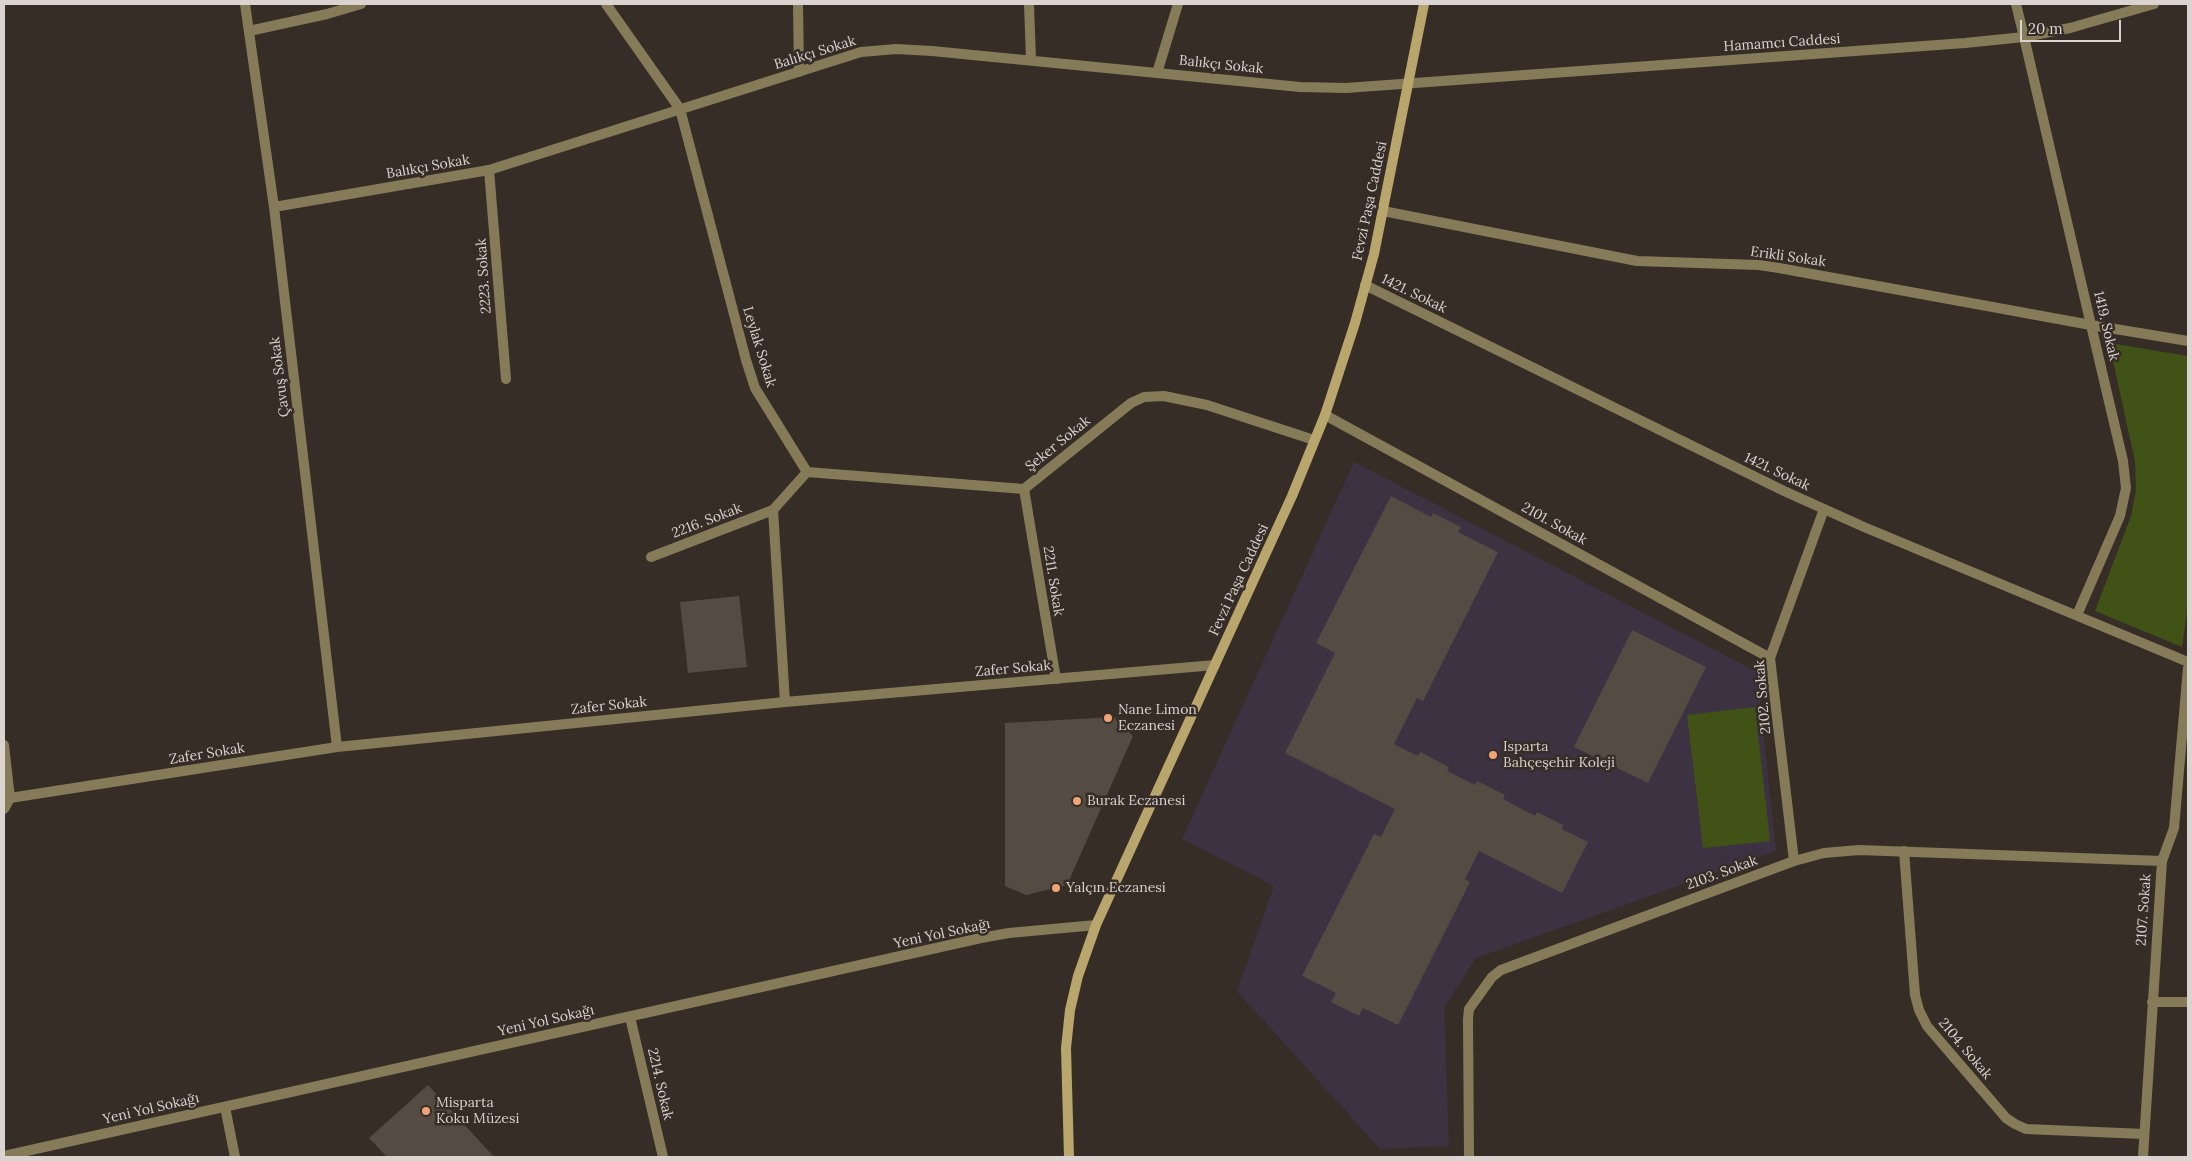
<!DOCTYPE html>
<meta charset="utf-8">
<style>
body{margin:0}
#map{position:relative;width:2192px;height:1161px;overflow:hidden;background:#372d27;font-family:Lora,serif}
canvas{display:block}
.frame{position:absolute;inset:0;border:5px solid #dad3d0;pointer-events:none}
.scale{position:absolute;left:2020px;top:20px;width:101px;height:22px;box-sizing:border-box;border:2px solid #dad3d0;border-top:0;padding-left:6px;font-size:15px;line-height:18px;white-space:nowrap;color:#dad3d0;-webkit-text-stroke:4px #372d27;paint-order:stroke}
</style>
<div id="map">
<canvas width="2192" height="1161"></canvas>
<div class="frame"></div>
<div class="scale">20 m</div>
</div>
<script>
const ctx = document.querySelector('canvas').getContext('2d');
ctx.lineJoin = 'round';
function fillPath(path, color) { ctx.fillStyle = color; ctx.fill(path, 'evenodd'); }
const toPath = rows => new Path2D(rows.map(r => 'M' + r).join(''));
function stroke(path, color, width, dash) { ctx.strokeStyle = color; ctx.lineWidth = width; ctx.lineCap = dash ? 'butt' : 'round'; ctx.setLineDash(dash || []); ctx.stroke(path); }
function label(font, color, halo, rows, align = 'center') {
  ctx.font = font + ' Lora,serif'; ctx.lineWidth = 5; ctx.setLineDash([]); ctx.textBaseline = 'middle'; ctx.strokeStyle = halo; ctx.fillStyle = color; for (const [text, x, y, turn = 0] of rows) {
    ctx.save(); ctx.translate(x, y); ctx.rotate((+turn || 0) * Math.PI / 180); ctx.textAlign = isNaN(turn) ? turn : align; if (halo) ctx.strokeText(text, 0, 0); ctx.fillText(text, 0, 0); ctx.restore();
  }
}
fillPath(toPath([
 [1354,462,1757,672,1776,851,1476,958,1444,1007,1449,1146,1380,1149,1237,991,1274,886,1182,839]
]), '#3d3241');
fillPath(toPath([
 [2109,343,2188,356,2188,605,2182,647,2095,611,2131,516,2136,490,2135,461],
 [1755,707,1770,841,1703,848,1687,715]
]), '#415217');
fillPath(toPath([
 [1391,496,1431,517,1433,513,1461,527,1458,532,1498,552,1423,701,1417,698,1394,744,1418,756,1420,752,1449,767,1447,771,1475,785,1477,781,1505,795,1503,799,1535,816,1537,812,1563,825,1562,829,1588,842,1562,893,1479,851,1465,879,1470,882,1398,1025,1363,1008,1359,1016,1331,1002,1336,993,1302,976,1374,834,1381,837,1395,809,1285,753,1335,653,1316,643],
 [739,596,747,667,688,673,680,602],
 [1632,630,1706,667,1648,783,1574,747],
 [1114,717,1133,736,1067,885,1026,895,1005,886,1005,723],
 [428,1085,494,1157,387,1157,369,1138]
]), '#544b43');
stroke(toPath([
 [798,4,799,72],
 [2016,4,2024,37],
 [249,31,327,14,361,4],
 [1157,73,1178,4],
 [489,170,506,379],
 [1383,211,1637,261,1759,265,1779,268,2091,325,2123,461,2126,488,2120,516,2077,615],
 [1365,285,1784,491,1864,527,2188,662],
 [1325,415,1770,658],
 [651,557,773,510],
 [1056,679,1024,489,1131,403,1144,397,1164,396,1207,405,1314,440],
 [4,745,10,798],
 [1904,851,1915,995,1919,1010,1927,1026,2006,1118,2015,1124,2026,1129,2144,1134],
 [1794,861,1770,658,1824,509],
 [2162,861,2174,828,2188,668],
 [2152,1002,2188,1002],
 [225,1107,235,1157]
]), '#867b58', 10);
stroke(toPath([
 [245,4,274,207,337,747],
 [606,4,680,109,746,360,755,388,807,472,773,510,785,702],
 [1029,4,1031,60],
 [2024,37,2091,325,2188,341],
 [274,207,489,170,861,52,896,49,932,51,1300,87,1346,88,1965,43,2024,37,2070,28,2154,4],
 [807,472,1024,489],
 [4,809,10,798,337,747,785,702,1215,665],
 [630,1017,663,1157],
 [4,1156,981,938,1009,933,1096,925],
 [1469,1157,1468,1019,1469,1009,1492,977,1501,970,1794,861,1824,853,1859,850,2162,861,2143,1157]
]), '#867b58', 10);
stroke(toPath([
 [1069,1157,1066,1048,1070,1010,1078,976,1096,925,1292,496,1325,415,1355,323,1374,254,1424,4]
]), '#b8a66c', 10);
for (const [x, y, r, color] of [
 [1108,718,5,"#efa377"],
 [1493,755,5,"#efa377"],
 [1077,801,5,"#efa377"],
 [1056,888,5,"#efa377"],
 [426,1111,5,"#efa377"]
]) { const dot = new Path2D(); dot.arc(x, y, r, 0, 2 * Math.PI); ctx.fillStyle = color; ctx.fill(dot); stroke(dot, '#372d27', 2); }
label('14px', '#dad3d0', '#372d27', [
 ["Hamamcı Caddesi",1782,43,-4],
 ["Balıkçı Sokak",815,53,-17],
 ["Balıkçı Sokak",1221,65,6],
 ["Balıkçı Sokak",428,167,-10],
 ["Fevzi Paşa Caddesi",1370,201,-78],
 ["Erikli Sokak",1788,257,8],
 ["2223. Sokak",484,276,-94],
 ["1421. Sokak",1414,294,26],
 ["1419. Sokak",2106,326,77],
 ["Leylak Sokak",759,347,73],
 ["Çavuş Sokak",280,377,-97],
 ["Şeker Sokak",1058,444,-39],
 ["1421. Sokak",1777,472,25],
 ["2216. Sokak",707,521,-21],
 ["2101. Sokak",1554,524,29],
 ["Fevzi Paşa Caddesi",1239,580,-65],
 ["2211. Sokak",1053,581,81],
 ["Zafer Sokak",1013,669,-5],
 ["2102. Sokak",1763,697,-95],
 ["Zafer Sokak",609,706,-6],
 ["Zafer Sokak",207,754,-9],
 ["2103. Sokak",1722,873,-20],
 ["2107. Sokak",2144,910,-86],
 ["Yeni Yol Sokağı",942,934,-12],
 ["Yeni Yol Sokağı",546,1021,-13],
 ["2104. Sokak",1965,1049,50],
 ["2214. Sokak",660,1084,77],
 ["Yeni Yol Sokağı",151,1109,-13]
]);
label('14px', '#dad3d0', '#372d27', [
 ["Nane Limon",1118,710],
 ["Eczanesi",1118,726],
 ["Isparta",1503,747],
 ["Bahçeşehir Koleji",1503,763],
 ["Burak Eczanesi",1087,801],
 ["Yalçın Eczanesi",1066,888],
 ["Misparta",436,1103],
 ["Koku Müzesi",436,1119]
], 'left');
</script>
